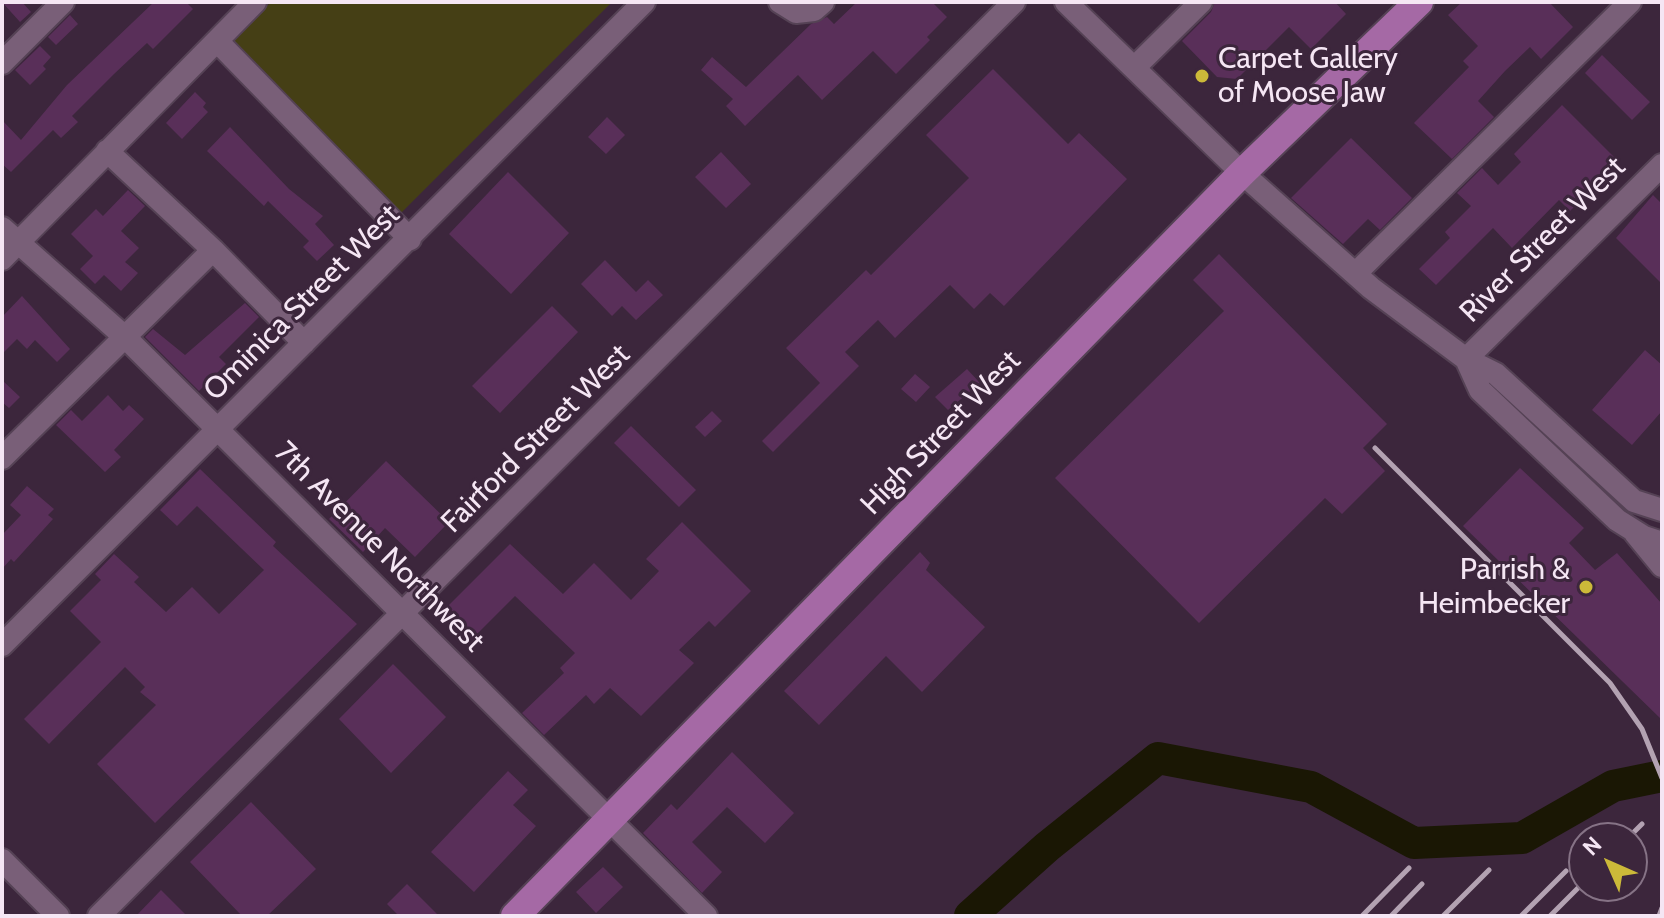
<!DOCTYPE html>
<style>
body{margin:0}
#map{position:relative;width:1664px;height:918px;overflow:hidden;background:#3c263c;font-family:Cabin,sans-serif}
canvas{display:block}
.frame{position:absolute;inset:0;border:4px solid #f5e6f4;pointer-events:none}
.north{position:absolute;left:1568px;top:822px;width:80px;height:80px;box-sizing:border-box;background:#3c263c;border:2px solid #867386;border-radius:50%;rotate:315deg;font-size:22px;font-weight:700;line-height:32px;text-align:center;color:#f5e6f4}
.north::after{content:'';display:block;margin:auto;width:28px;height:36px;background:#ccb939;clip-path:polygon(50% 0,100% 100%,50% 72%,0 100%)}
</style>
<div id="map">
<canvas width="1664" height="918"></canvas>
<div class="frame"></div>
<div class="north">N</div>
</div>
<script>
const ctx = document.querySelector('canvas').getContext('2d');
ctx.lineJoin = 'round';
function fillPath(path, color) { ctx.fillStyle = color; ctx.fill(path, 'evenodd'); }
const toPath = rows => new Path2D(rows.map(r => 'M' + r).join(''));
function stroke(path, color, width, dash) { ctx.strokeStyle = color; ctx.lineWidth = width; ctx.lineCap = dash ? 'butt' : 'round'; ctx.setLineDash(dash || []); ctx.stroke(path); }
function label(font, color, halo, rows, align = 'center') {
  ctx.font = font + ' Cabin,sans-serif'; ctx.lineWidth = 6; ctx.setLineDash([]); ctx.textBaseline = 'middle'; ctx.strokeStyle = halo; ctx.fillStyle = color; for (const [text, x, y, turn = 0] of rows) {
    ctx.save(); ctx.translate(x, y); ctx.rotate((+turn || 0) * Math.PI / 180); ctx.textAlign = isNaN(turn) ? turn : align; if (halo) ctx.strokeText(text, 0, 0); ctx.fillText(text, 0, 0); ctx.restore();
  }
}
fillPath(toPath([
 [271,2,612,2,392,222,221,52]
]), '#453f15');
stroke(toPath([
 [970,916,1047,847,1158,758,1311,787,1414,843,1522,838,1613,786,1662,776]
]), '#1a1704', 32);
fillPath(toPath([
 [2,2,22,2,31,12,20,22],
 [154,2,186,2,193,9,153,49,147,43,114,74,72,116,78,122,61,138,53,130,11,172,2,164,2,120,21,140,67,85],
 [857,2,932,2,947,17,927,37,930,40,896,74,873,51,822,100,798,75,745,126,726,106,733,99,701,70,712,57,746,87,811,24,827,17,834,24],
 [1215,2,1335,2,1346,14,1311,49,1289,27,1237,79,1217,77,1182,41,1211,12],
 [1462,2,1549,2,1573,27,1541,59,1530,47,1505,71,1478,101,1494,117,1452,159,1414,123,1469,67,1463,61,1478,46,1448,15],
 [70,15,78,24,56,45,48,37],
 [40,46,51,57,43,66,46,69,30,85,15,70],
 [1602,55,1650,102,1632,120,1585,73],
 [993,69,1068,144,1079,133,1127,179,1004,306,990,293,974,309,950,285,895,338,878,320,845,352,859,366,773,452,762,441,820,383,786,348,866,270,871,275,969,178,926,135],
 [195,92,206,103,203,107,208,112,182,139,166,123],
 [1562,105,1619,162,1570,211,1559,200,1512,248,1493,228,1436,285,1419,269,1450,238,1445,232,1471,206,1457,193,1482,168,1498,185,1521,162,1514,154],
 [607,117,625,135,606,154,588,137],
 [230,127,289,189,323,216,315,224,334,245,317,261,303,247,309,241,268,201,264,206,207,151],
 [1351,138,1412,198,1380,230,1368,219,1343,244,1291,198],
 [721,152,751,184,726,208,695,177],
 [508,172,569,233,511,294,449,234],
 [128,190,145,206,121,231,139,248,125,262,138,273,121,291,104,275,95,284,80,269,93,256,71,234,96,209,103,216],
 [1653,195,1662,204,1662,284,1616,238],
 [1219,254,1387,424,1363,448,1385,471,1342,514,1325,498,1199,623,1055,478,1224,311,1193,280],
 [605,260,636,292,648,280,663,295,636,320,622,306,612,316,581,284],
 [22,296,70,349,57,362,35,340,27,349,17,339,2,354,2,317],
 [245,303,259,317,219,357,226,364,199,391,145,337,153,329,185,355],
 [552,306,578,332,500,413,472,386],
 [1645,350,1662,365,1662,411,1632,445,1592,410],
 [967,369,980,383,948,410,935,397],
 [915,374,930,387,916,402,901,389],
 [2,380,20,397,9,408,2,402],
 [108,395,123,411,129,405,144,419,114,450,121,457,105,472,56,425,71,410,82,421],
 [712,411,722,421,705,437,695,427],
 [631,426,696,490,679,507,614,443],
 [386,461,449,522,415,557,385,528,363,552,329,519],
 [1520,468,1584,528,1569,543,1595,570,1617,553,1662,604,1662,720,1463,526],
 [200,469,276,542,273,546,357,624,155,823,97,764,156,705,140,692,145,687,125,667,49,744,24,719,101,642,70,611,101,580,95,574,114,554,139,577,134,582,166,612,192,587,219,614,264,570,197,506,177,526,160,510],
 [27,486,54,509,48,515,53,519,14,562,11,559,2,569,2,535,21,515,10,505],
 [682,522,751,591,715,627,709,621,679,650,694,663,641,716,610,688,594,704,586,695,544,735,522,713,564,673,560,668,575,653,515,596,471,640,443,611,510,544,563,594,594,563,631,600,659,571,646,559],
 [920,552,930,563,926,570,985,627,922,692,886,656,819,725,784,691],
 [393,664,446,717,391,773,339,719],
 [732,752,794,813,765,843,727,807,692,842,722,872,702,893,643,833,671,804,677,810],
 [508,771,528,790,513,805,536,826,474,892,431,852],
 [251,802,316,869,267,916,242,916,190,862],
 [603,867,623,887,596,913,576,892],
 [407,884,439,916,399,916,387,904],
 [161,890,187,916,136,916]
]), '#592f59');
const minor = toPath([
 [780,2,796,12,814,10,823,2],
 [1066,2,1242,173,1371,288,1466,359,1496,374,1634,501,1662,510],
 [217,41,410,239],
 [2,63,63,2],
 [1134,68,1201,2],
 [2,228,126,338,706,916],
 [213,250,304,343],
 [2,259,255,2],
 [1357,272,1630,2],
 [1466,359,1662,165],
 [1466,359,1480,390,1617,520,1644,537,1662,543],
 [2,458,213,250,107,151],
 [1635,533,1662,566],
 [2,645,644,2],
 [2,860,58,916],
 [99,916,1014,2]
]);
const major = toPath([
 [515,916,1242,173,1419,2]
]);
stroke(minor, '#554255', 26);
stroke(major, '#554255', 32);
stroke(minor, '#795f78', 22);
stroke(major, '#a569a5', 28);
stroke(toPath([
 [1375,448,1610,683,1642,729,1662,778],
 [1628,838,1642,824],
 [1362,916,1409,868],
 [1391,916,1422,884],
 [1443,916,1489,870],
 [1521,916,1566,871],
 [1550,916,1584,882],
 [1659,916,1662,908]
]), '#b3a2b2', 5);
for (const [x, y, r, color] of [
 [1202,76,8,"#ccb939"],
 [1586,587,8,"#ccb939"]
]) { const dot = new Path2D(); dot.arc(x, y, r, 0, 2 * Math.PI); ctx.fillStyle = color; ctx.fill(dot); stroke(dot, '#3c263c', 3); }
label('30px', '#f5e6f4', '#3c263c', [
 ["Carpet Gallery",1218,59],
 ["of Moose Jaw",1218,93],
 ["Parrish &",1570,570,"right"],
 ["Heimbecker",1570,604,"right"]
], 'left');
label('30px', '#f5e6f4', '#3c263c', [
 ["River Street West",1543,240,-45],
 ["Ominica Street West",302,303,-45],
 ["High Street West",941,433,-46],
 ["Fairford Street West",536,439,-45],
 ["7th Avenue Northwest",379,547,45]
]);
</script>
